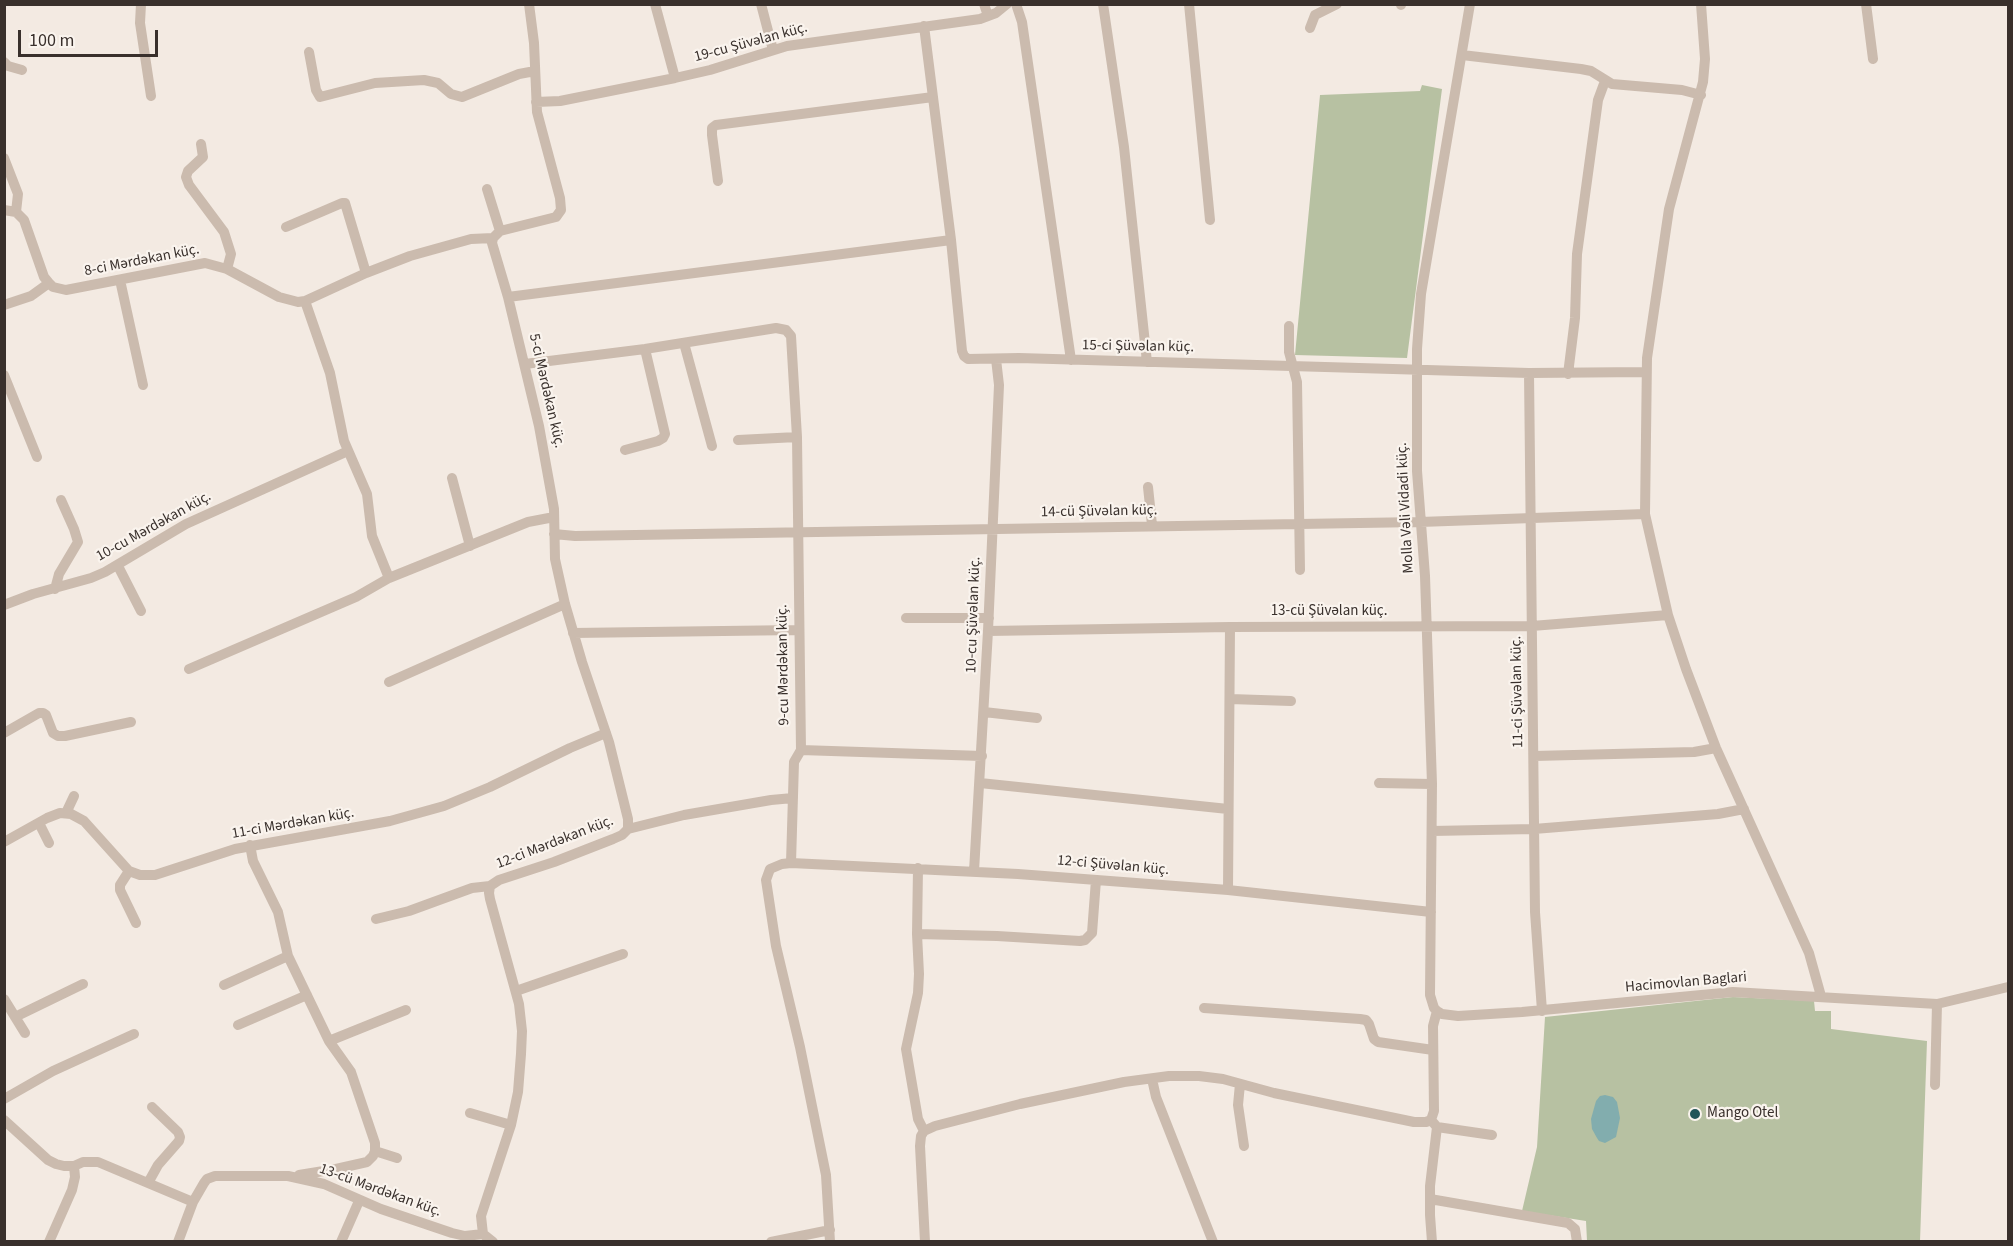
<!DOCTYPE html>
<meta charset="utf-8">
<style>
body{margin:0}
#map{position:relative;width:2013px;height:1246px;overflow:hidden;background:#f3eae2;font-family:"Source Sans 3",sans-serif}
canvas{display:block}
.frame{position:absolute;inset:0;border:6px solid #39302c;pointer-events:none}
.scale{position:absolute;left:18px;top:30px;width:140px;height:27px;box-sizing:border-box;border:3px solid #39302c;border-top:0;padding-left:8px;font-size:18px;line-height:21px;white-space:nowrap;color:#39302c;-webkit-text-stroke:4px #faf4ee;paint-order:stroke}
</style>
<div id="map">
<canvas width="2013" height="1246"></canvas>
<div class="frame"></div>
<div class="scale">100 m</div>
</div>
<script>
const ctx = document.querySelector('canvas').getContext('2d');
ctx.lineJoin = 'round';
function fillPath(path, color) { ctx.fillStyle = color; ctx.fill(path, 'evenodd'); }
const toPath = rows => new Path2D(rows.map(r => 'M' + r).join(''));
function stroke(path, color, width, dash) { ctx.strokeStyle = color; ctx.lineWidth = width; ctx.lineCap = dash ? 'butt' : 'round'; ctx.setLineDash(dash || []); ctx.stroke(path); }
function label(font, color, halo, rows, align = 'center') {
  ctx.font = font + ' "Source Sans 3",sans-serif'; ctx.lineWidth = 4.5; ctx.setLineDash([]); ctx.textBaseline = 'middle'; ctx.strokeStyle = halo; ctx.fillStyle = color; for (const [text, x, y, turn = 0] of rows) {
    ctx.save(); ctx.translate(x, y); ctx.rotate((+turn || 0) * Math.PI / 180); ctx.textAlign = isNaN(turn) ? turn : align; if (halo) ctx.strokeText(text, 0, 0); ctx.fillText(text, 0, 0); ctx.restore();
  }
}
fillPath(toPath([
 [1422,85,1442,89,1407,358,1295,355,1320,95,1420,91],
 [1733,997,1814,1001,1815,1011,1831,1011,1831,1029,1927,1041,1920,1241,1587,1241,1586,1221,1522,1211,1537,1147,1545,1017]
]), '#b7c1a2');
fillPath(toPath([
 [1605,1095,1613,1097,1617,1102,1620,1118,1616,1137,1605,1143,1599,1141,1597,1138,1592,1129,1591,1119,1596,1101,1600,1096]
]), '#82adae');
stroke(toPath([
 [141,4,140,23,151,96],
 [529,4,534,43,537,112,560,198,561,210,556,217,500,231,493,238,492,243,508,297,539,426,554,509,555,559,565,604,582,662,609,742,628,819,628,829],
 [655,4,675,78],
 [761,4,773,50],
 [984,4,988,16],
 [1016,4,1022,22,1071,360],
 [1103,4,1124,147,1147,362],
 [1189,4,1210,220],
 [1701,4,1705,59,1703,82,1669,209,1647,358,1645,514,1668,615,1686,669,1716,748,1809,953,1821,996],
 [1866,4,1873,59],
 [1401,5,1401,4],
 [924,26,951,240,962,351,964,356,968,359,1019,358,1529,373,1646,372],
 [1310,28,1315,15,1337,4],
 [309,52,316,90,320,97,375,83,424,80,438,83,451,94,462,97,519,74,535,71],
 [1462,55,1581,69,1591,71,1612,84,1682,90,1701,95],
 [4,62,8,66,22,70],
 [536,102,560,101,675,78,710,70,787,46,980,19,996,13,1007,4],
 [201,144,203,157,188,171,186,177,189,185,224,232,231,254,227,269],
 [4,158,18,194,16,212],
 [718,181,712,135,712,128,716,125,933,97],
 [487,189,500,231],
 [4,210,16,212,24,220,44,277,49,283,53,287,66,290,205,263,227,269,279,297,298,302,305,301,366,273,410,256,471,239,493,238],
 [286,227,342,203,345,203,366,273],
 [120,280,143,385],
 [508,297,951,240],
 [305,301,330,373,344,441,367,494,372,536,389,578],
 [4,305,31,296,49,283],
 [1289,326,1289,352,1297,382,1300,570],
 [684,343,712,446],
 [525,364,645,349,776,328,786,330,791,336,797,437,801,750,794,762,791,863,782,864,770,869,766,880,776,946,800,1047,826,1175,830,1242],
 [1529,373,1535,912,1542,1011],
 [1568,374,1575,318,1577,254,1598,100,1605,81],
 [4,375,37,457],
 [738,440,797,437],
 [625,450,658,441,663,438,665,434,645,349],
 [452,478,470,546],
 [1148,487,1152,525],
 [554,534,575,536,1420,522,1645,514],
 [118,566,141,611],
 [55,589,59,574,78,542,74,529,61,500],
 [4,605,33,594,91,578,105,572,186,524,348,451],
 [906,618,989,618],
 [988,631,1230,627,1532,626,1668,615],
 [573,633,798,630],
 [189,669,356,597,389,578,528,522,554,517],
 [389,682,565,604],
 [1230,699,1291,701],
 [984,712,1037,718],
 [4,733,39,713,43,713,46,715,53,733,58,736,65,736,131,722],
 [801,750,982,756],
 [1534,756,1694,752,1716,748],
 [980,783,1228,809],
 [1379,783,1432,784],
 [66,813,74,796],
 [39,823,49,843],
 [628,829,684,815,771,800,793,798],
 [1432,831,1534,829,1718,814,1744,809],
 [4,842,47,818,60,813,71,814,84,821,129,871,140,875,155,875,235,849,390,821,444,806,490,787,570,748,606,733],
 [250,845,253,861,278,912,288,956,329,1041,351,1072,375,1143,375,1151,373,1156,367,1162,336,1169,299,1175],
 [791,863,1018,874,1228,890,1431,912],
 [918,868,917,934,919,974,918,993,906,1049,918,1119,924,1131],
 [129,871,120,885,120,890,136,923],
 [974,871,988,631,999,385,996,359],
 [1228,890,1230,627],
 [376,919,409,911,472,888,490,886],
 [917,934,997,936,1080,941,1085,940,1092,933,1096,880],
 [224,985,288,956],
 [516,991,623,954],
 [4,999,25,1033],
 [1204,1008,1360,1019,1366,1020,1369,1024,1374,1039,1378,1042,1433,1050],
 [1437,1011,1434,1008,1430,995,1432,784,1425,576,1417,471,1417,349,1421,294,1470,4],
 [1437,1011,1442,1014,1458,1016,1522,1012,1733,992,1937,1004,2008,987],
 [15,1017,83,984],
 [238,1025,307,995],
 [329,1041,406,1010],
 [1152,1079,1156,1097,1213,1242],
 [1240,1084,1238,1105,1244,1146],
 [1935,1085,1937,1004],
 [4,1099,53,1071,134,1034],
 [470,1113,511,1125],
 [4,1120,48,1160,56,1164,64,1166,74,1166,83,1162,98,1162,193,1202,204,1183,207,1179,215,1176,288,1176,324,1184,381,1209,452,1233,465,1236,483,1234],
 [1431,1120,1437,1127,1430,1186,1430,1215,1432,1242],
 [1431,1120,1434,1111,1433,1026,1437,1011],
 [1437,1127,1492,1135],
 [375,1151,397,1158],
 [148,1183,158,1165,179,1141,180,1137,178,1132,152,1107],
 [1430,1199,1568,1223,1575,1229,1577,1242],
 [483,1234,481,1216,511,1125,518,1092,521,1054,522,1031,519,1004,490,899,489,893,490,886,499,880,554,862,613,839,622,835,628,829],
 [483,1234,493,1242],
 [49,1242,72,1190,75,1177,74,1166],
 [178,1242,193,1202],
 [341,1242,359,1201],
 [771,1242,830,1230],
 [925,1242,920,1146,921,1136,924,1131,935,1126,1020,1104,1124,1082,1169,1076,1199,1076,1223,1079,1274,1093,1414,1122,1426,1122,1431,1120]
]), '#cbbbae', 10);
for (const [x, y, r, color] of [
 [1695,1114,6,"#235659"]
]) { const dot = new Path2D(); dot.arc(x, y, r, 0, 2 * Math.PI); ctx.fillStyle = color; ctx.fill(dot); stroke(dot, '#faf4ee', 2); }
label('15px', '#39302c', '#faf4ee', [
 ["19-cu Şüvəlan küç.",751,43,-15],
 ["8-ci Mərdəkan küç.",142,261,-11],
 ["15-ci Şüvəlan küç.",1138,347,1],
 ["5-ci Mərdəkan küç.",546,391,77],
 ["Molla Vəli Vidadi küç.",1406,508,-93],
 ["14-cü Şüvəlan küç.",1099,512,-1],
 ["10-cu Mərdəkan küç.",154,527,-29],
 ["13-cü Şüvəlan küç.",1329,612],
 ["10-cu Şüvəlan küç.",974,615,-88],
 ["9-cu Mərdəkan küç.",784,665,-91],
 ["11-ci Şüvəlan küç.",1518,692,-91],
 ["11-ci Mərdəkan küç.",293,824,-10],
 ["12-ci Mərdəkan küç.",555,843,-21],
 ["12-ci Şüvəlan küç.",1113,866,5],
 ["Hacimovlan Baglari",1686,983,-5],
 ["13-cü Mərdəkan küç.",380,1191,20]
]);
label('15px', '#39302c', '#faf4ee', [
 ["Mango Otel",1707,1114]
], 'left');
</script>
